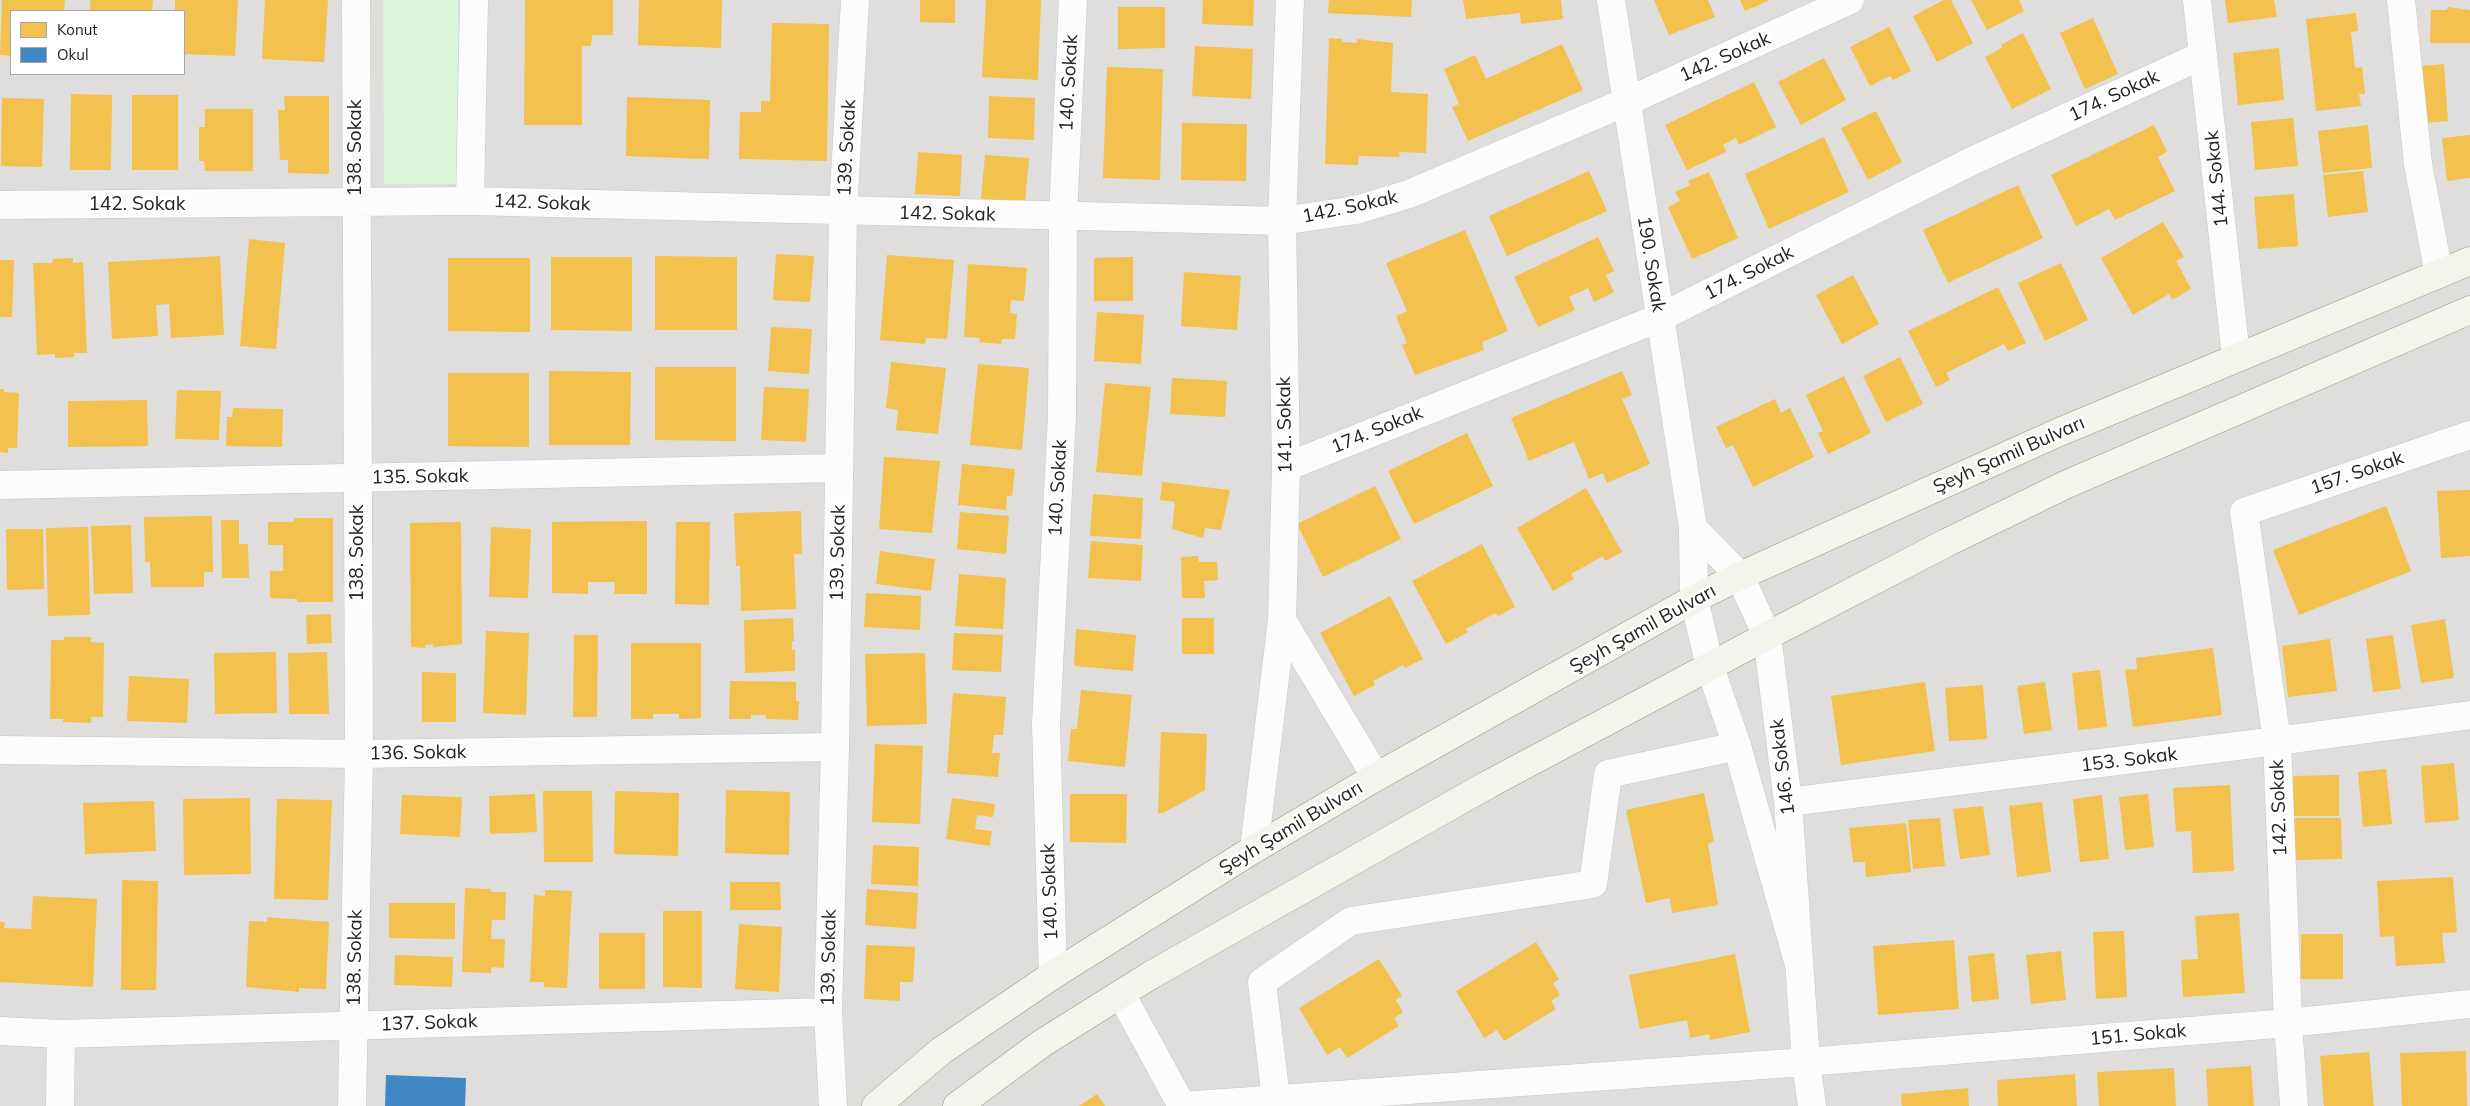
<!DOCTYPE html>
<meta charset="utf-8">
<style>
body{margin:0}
#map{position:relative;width:2470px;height:1106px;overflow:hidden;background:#f0eeeb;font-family:Mulish,sans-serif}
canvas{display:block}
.legend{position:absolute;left:10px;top:10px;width:175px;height:65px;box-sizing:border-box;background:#fff;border:1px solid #a7a7a7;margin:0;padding:6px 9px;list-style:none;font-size:15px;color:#222}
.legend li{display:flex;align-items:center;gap:10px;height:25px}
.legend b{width:25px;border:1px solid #a7a7a7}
</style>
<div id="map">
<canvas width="2470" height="1106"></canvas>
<ul class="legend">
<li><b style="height:14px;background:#f2c14e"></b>Konut</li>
<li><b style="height:14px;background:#3f88c5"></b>Okul</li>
</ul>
</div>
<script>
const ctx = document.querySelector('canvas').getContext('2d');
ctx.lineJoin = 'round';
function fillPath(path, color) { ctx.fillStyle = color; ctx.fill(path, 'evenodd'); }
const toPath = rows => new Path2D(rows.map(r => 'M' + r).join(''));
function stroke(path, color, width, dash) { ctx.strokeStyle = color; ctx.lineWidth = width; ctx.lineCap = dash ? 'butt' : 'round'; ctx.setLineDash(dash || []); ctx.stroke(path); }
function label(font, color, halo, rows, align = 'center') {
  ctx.font = font + ' Mulish,sans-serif'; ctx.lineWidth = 5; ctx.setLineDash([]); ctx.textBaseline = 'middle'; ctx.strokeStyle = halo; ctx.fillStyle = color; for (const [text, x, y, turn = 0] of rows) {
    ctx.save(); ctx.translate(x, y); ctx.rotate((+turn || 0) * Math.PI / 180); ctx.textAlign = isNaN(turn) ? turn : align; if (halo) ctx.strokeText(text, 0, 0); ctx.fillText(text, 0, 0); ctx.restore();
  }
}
fillPath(toPath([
 [0,0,2470,0,2470,1106,0,1106],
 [11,11,184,11,184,74,11,74]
]), '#dfdedc');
fillPath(toPath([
 [383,0,458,0,459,184,384,184]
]), '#daf5da');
fillPath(toPath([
 [2,0,65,0,64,11,11,11,11,56,0,55],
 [90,0,153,0,152,11,90,11],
 [175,0,238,0,235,56,184,54,184,11,175,11],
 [265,0,328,0,324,62,262,59],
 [525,0,613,0,613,35,592,35,591,46,582,46,582,125,524,125],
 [639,0,722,0,721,48,638,45],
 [920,0,955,0,955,23,920,22],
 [986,0,1041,0,1038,80,982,77],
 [1203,0,1254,0,1253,26,1202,24],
 [1329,0,1412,0,1411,17,1328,13],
 [1463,0,1561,0,1563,19,1521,24,1520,13,1466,19],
 [1654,0,1708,0,1715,17,1669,35],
 [1740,0,1770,0,1745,11],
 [1944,0,1951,0,1973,43,1937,62,1913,16],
 [1971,0,2019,0,2024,11,1987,30],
 [2225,0,2274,0,2277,17,2228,23],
 [1118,7,1165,7,1165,48,1118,49],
 [2448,7,2470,10,2470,43,2430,43,2431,10,2447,10],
 [2356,13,2358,31,2351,32,2355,68,2362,67,2365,94,2359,94,2361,106,2316,111,2306,19],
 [2093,18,2118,74,2085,89,2060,33],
 [772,23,829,24,827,161,739,159,740,112,761,112,761,101,770,101],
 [1889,27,1911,71,1893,80,1890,76,1870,86,1850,47],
 [2023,33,2051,89,2012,109,1985,57,2002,48,2001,45],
 [1329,38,1342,39,1342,42,1357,43,1357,39,1393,43,1391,92,1428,94,1426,153,1399,152,1400,157,1359,156,1358,165,1325,164],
 [1562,44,1583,90,1468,141,1452,107,1459,104,1444,69,1475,55,1486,79],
 [1195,46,1253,49,1251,99,1192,96],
 [2279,48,2284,100,2238,105,2233,53],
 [1824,58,1846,100,1801,125,1778,82],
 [2444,64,2448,121,2425,123,2421,66],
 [1107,67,1163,69,1160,180,1103,178],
 [1754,82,1776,127,1739,145,1736,138,1723,145,1726,152,1687,170,1665,125],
 [71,94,112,95,111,170,70,170],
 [132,95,178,95,178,170,132,170],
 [284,96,329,96,329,174,288,173,288,160,280,160,278,110,285,110],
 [989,96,1035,98,1034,140,988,138],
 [627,97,710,100,709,159,626,156],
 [2,98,44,99,42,167,1,166],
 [205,109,253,109,253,171,205,171,204,161,199,161,199,127,205,127],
 [1876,111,1902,162,1868,180,1841,128],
 [2293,118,2298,166,2255,170,2251,122],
 [1182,123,1247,124,1246,181,1181,180],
 [2154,125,2167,152,2158,157,2175,191,2115,220,2109,209,2076,226,2051,175],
 [2368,125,2372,168,2323,173,2318,131],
 [2470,135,2470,178,2447,181,2442,138],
 [1824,137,1849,192,1769,229,1745,174],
 [918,152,962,155,960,196,915,194],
 [985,155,1029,158,1025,203,981,200],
 [1589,171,1607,211,1507,256,1489,216],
 [2363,171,2368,212,2328,217,2323,175],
 [1709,172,1738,238,1692,259,1668,207,1680,201,1675,192,1690,185,1688,181],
 [2018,185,2043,238,1948,283,1923,230],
 [2294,194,2298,246,2258,249,2254,197],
 [2163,222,2184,257,2176,261,2191,289,2172,300,2169,294,2133,315,2101,258],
 [1465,230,1508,331,1482,342,1484,350,1415,375,1402,345,1407,343,1396,316,1407,311,1386,263],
 [1598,237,1614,271,1606,275,1614,292,1594,302,1588,288,1569,297,1575,310,1538,327,1514,277],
 [249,239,285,243,276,349,240,346],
 [776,254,814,256,810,302,773,300],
 [887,255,954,260,947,339,926,338,925,344,880,340],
 [220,256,224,335,171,338,169,304,156,305,158,336,112,339,108,262],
 [655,256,737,257,737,330,655,330],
 [551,257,632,257,632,331,551,330],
 [1133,257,1133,301,1094,301,1094,258],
 [73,258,73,263,83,262,87,353,74,353,74,357,55,358,55,354,37,355,33,263,52,263,53,259],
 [448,258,530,258,530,332,448,331],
 [0,260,14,260,12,317,0,317],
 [2061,263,2088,320,2045,341,2018,283],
 [968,264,1027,268,1024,301,1011,300,1010,313,1017,314,1015,339,1002,339,1001,344,979,342,980,338,964,337],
 [1184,272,1241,276,1237,330,1181,326],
 [1853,275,1879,324,1842,344,1816,295],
 [1998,287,2026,343,2008,351,2004,344,1946,373,1950,380,1936,387,1908,331],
 [1097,312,1144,315,1141,364,1094,361],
 [771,327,812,329,809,374,768,371],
 [1900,357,1923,404,1886,422,1863,376],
 [891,362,946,368,938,434,896,430,898,410,886,408],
 [978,364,1029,368,1022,450,970,445],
 [655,367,736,367,736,441,655,440],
 [549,371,631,372,630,445,549,445],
 [1622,371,1632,395,1622,399,1650,464,1607,483,1603,473,1589,479,1574,442,1529,461,1511,418],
 [448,373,529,373,529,447,448,446],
 [1844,376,1871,433,1828,454,1818,433,1823,431,1806,395],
 [1172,378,1227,381,1225,417,1170,414],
 [1105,383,1151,387,1142,476,1096,472],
 [764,387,809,389,806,442,761,440],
 [0,389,4,389,4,392,19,393,17,448,8,448,8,453,0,452],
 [177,390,221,391,219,440,175,439],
 [1775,399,1781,413,1790,408,1814,457,1753,487,1733,445,1726,448,1716,427],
 [147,400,148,446,68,447,68,401],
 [233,408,283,409,282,447,226,446,227,417,232,417],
 [1467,433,1493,486,1414,524,1388,471],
 [884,457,940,461,932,533,879,529],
 [962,464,1015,469,1012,496,1007,496,1006,510,958,505],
 [1162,482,1230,490,1221,530,1205,528,1203,538,1172,529,1175,502,1160,500],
 [1375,486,1401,539,1323,577,1297,524],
 [1586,488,1622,552,1605,561,1603,556,1571,574,1574,579,1553,591,1517,528],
 [2470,490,2470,556,2441,558,2437,491],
 [1093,494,1143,498,1141,539,1090,536],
 [2386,506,2411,571,2299,615,2273,550],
 [801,511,802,554,794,554,796,609,741,611,740,566,736,566,734,513],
 [960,512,1009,516,1006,554,957,549],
 [212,516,213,572,204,572,204,587,151,587,150,562,145,562,144,517],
 [294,518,333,518,333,602,297,602,297,599,270,598,270,571,283,571,283,545,268,545,268,522,294,522],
 [221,520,239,520,239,544,248,544,249,578,222,578],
 [647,521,647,594,614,594,615,582,588,582,588,594,552,593,552,522],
 [461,522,462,644,433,647,433,644,425,645,425,648,411,647,410,523],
 [676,522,710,522,709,605,675,604],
 [131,525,133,593,94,594,91,526],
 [88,527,90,615,48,616,46,528],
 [491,527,531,529,528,598,489,597],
 [6,529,43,529,44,589,7,590],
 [1091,541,1143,545,1141,581,1088,578],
 [1482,544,1515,607,1498,616,1496,613,1465,629,1468,632,1446,644,1412,581],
 [880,551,935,559,931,591,876,584],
 [1198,556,1199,562,1217,562,1218,580,1204,581,1205,598,1182,598,1181,557],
 [959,574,1006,578,1003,629,955,626],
 [866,593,921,596,920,630,864,627],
 [1390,596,1423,659,1405,668,1403,665,1373,681,1375,685,1354,696,1320,633],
 [331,614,332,643,307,644,306,615],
 [793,618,794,641,792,641,792,650,795,650,795,671,745,673,744,620],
 [1182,618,1214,618,1214,654,1182,654],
 [2445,619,2454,678,2421,683,2411,625],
 [1076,629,1136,635,1133,671,1074,666],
 [486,631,529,633,526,715,483,713],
 [954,633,1003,635,1001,672,952,670],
 [574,635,598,635,597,717,573,717],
 [2393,635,2401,689,2373,692,2366,639],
 [64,637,91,637,91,642,104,643,103,717,91,717,91,723,63,722,63,719,50,719,51,640,64,640],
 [2330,639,2337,691,2288,697,2282,646],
 [631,643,701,643,701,718,679,719,679,714,653,714,653,719,631,719],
 [2213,648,2222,715,2133,727,2125,670,2137,669,2136,658],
 [276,652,277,713,215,714,214,653],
 [327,652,329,714,289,714,288,653],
 [925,653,927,724,867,726,865,654],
 [2100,670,2107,727,2078,730,2072,673],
 [422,672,456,673,456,722,422,722],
 [129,676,189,679,187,723,127,721],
 [730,681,796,682,796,701,799,701,798,720,766,719,766,715,751,715,751,719,729,719],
 [1925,682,1935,751,1841,765,1831,696],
 [2045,682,2052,730,2024,734,2017,686],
 [1983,685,1987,739,1949,741,1945,688],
 [1081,690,1132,695,1125,767,1068,761,1071,729,1077,729],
 [953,693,1006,697,1003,735,994,735,992,753,1000,753,998,777,947,773],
 [1161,732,1207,734,1205,790,1163,813,1158,813],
 [875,744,923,746,920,824,872,822],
 [2454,763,2459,820,2425,823,2421,766],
 [2386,769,2392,824,2363,827,2358,772],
 [2339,775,2339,816,2292,816,2292,776],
 [2230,785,2234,871,2193,873,2191,831,2176,832,2173,788],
 [726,790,790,792,789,855,725,853],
 [543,791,592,791,593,862,544,862],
 [615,791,679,793,678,856,614,854],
 [1704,793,1714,841,1708,844,1718,905,1672,913,1670,898,1646,903,1626,810],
 [535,794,537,832,490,834,489,796],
 [1070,794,1127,794,1126,843,1070,842],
 [2148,794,2154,847,2125,850,2119,797],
 [402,795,462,797,460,837,400,834],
 [2102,795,2109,859,2080,862,2073,799],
 [250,798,251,874,184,875,183,799],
 [952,798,995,804,993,817,977,815,975,829,992,831,990,846,946,839],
 [277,799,332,800,328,900,274,899],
 [154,801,156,851,85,854,83,803],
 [2042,802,2051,872,2017,877,2009,806],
 [1983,806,1990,855,1960,859,1953,809],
 [1940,818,1945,866,1913,869,1908,820],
 [2291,818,2341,818,2342,859,2292,860],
 [1906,823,1911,872,1866,877,1865,862,1853,862,1849,828],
 [873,845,919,847,918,886,871,884],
 [2453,877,2457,932,2442,933,2445,963,2396,966,2394,936,2380,937,2377,881],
 [122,880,158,881,156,990,121,990],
 [730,882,780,882,781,910,730,910],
 [465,888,491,889,491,892,506,892,505,920,492,920,491,939,505,939,504,968,491,967,491,973,462,972],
 [867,889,918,893,916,929,865,925],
 [545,890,572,891,567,988,544,987,544,982,530,982,534,895,545,896],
 [33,896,97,899,93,987,0,982,0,922,5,922,4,928,31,929],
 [389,903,455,903,455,939,389,938],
 [663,911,702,911,702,988,663,987],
 [2239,913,2245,993,2183,997,2181,960,2198,959,2195,916],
 [267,917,329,922,326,989,299,988,299,992,246,987,249,921,267,922],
 [739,924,782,927,779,992,735,989],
 [2124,931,2127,997,2096,999,2093,932],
 [599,933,645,933,645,989,599,989],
 [2301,934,2343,934,2343,979,2301,979],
 [1954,940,1959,1009,1878,1015,1873,946],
 [1536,942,1559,979,1553,983,1560,995,1551,1001,1556,1009,1504,1041,1497,1030,1484,1038,1456,991],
 [866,945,915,947,913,982,900,982,900,1001,864,999],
 [2061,951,2066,1000,2031,1004,2026,955],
 [1994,953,1999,999,1972,1002,1968,956],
 [1735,954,1750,1032,1710,1040,1709,1034,1690,1038,1687,1020,1640,1029,1629,975],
 [395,955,453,957,452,987,394,985],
 [1379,959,1402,996,1396,1000,1403,1012,1394,1018,1399,1026,1347,1058,1340,1047,1327,1055,1299,1008],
 [2466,1051,2467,1106,2402,1106,2400,1053],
 [2369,1052,2374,1106,2324,1106,2320,1056],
 [2251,1066,2254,1106,2208,1106,2206,1069],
 [2174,1068,2176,1106,2099,1106,2097,1072],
 [2075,1074,2077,1106,1998,1106,1997,1080],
 [1968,1088,1969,1106,1902,1106,1901,1094],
 [1097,1094,1105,1106,1079,1106]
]), '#f2c14e');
fillPath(toPath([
 [386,1075,466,1078,465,1106,385,1106]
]), '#3f88c5');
const minor = toPath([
 [2197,0,2236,357],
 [2401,0,2418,164,2439,274],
 [1626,102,1850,0],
 [470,201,474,0],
 [1286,467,1659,318,1972,161,2203,55],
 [0,485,839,468],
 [1282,620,1376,777],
 [0,750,359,754,835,747],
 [1788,802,2277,741,2470,715],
 [1254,849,1282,620,1286,467,1282,221,1290,0],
 [1053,975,1046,723,1062,416,1063,216,1073,0],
 [1121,994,1182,1106],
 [0,1031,61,1034,828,1012],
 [1276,1099,1262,982,1351,921,1593,884,1608,774,1737,746],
 [60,1106,61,1034],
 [833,1106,828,1012,835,747,843,211,855,0],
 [1181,1106,1806,1062],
 [2294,1106,2288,1023,2277,741,2244,512,2470,435]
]);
const tertiary = toPath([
 [1611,0,1693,528,1694,599,1710,667,1737,746,1799,965],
 [0,205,470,201,1282,221,1356,210,1409,194,1626,102],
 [1693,528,1740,576,1767,636,1788,802,1806,1062,1812,1106],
 [1806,1062,2288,1023,2470,1004],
 [352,1106,359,754,356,0]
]);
const secondary = toPath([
 [876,1106,941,1051,1053,975,1254,849,1376,777,1694,599,1740,576,2057,433,2470,261],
 [957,1106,1041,1044,1151,975,1489,784,1767,636,1946,543,2065,485,2470,310]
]);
stroke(minor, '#c9c8c7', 29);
stroke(tertiary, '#c9c8c7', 29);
stroke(secondary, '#999a82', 29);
stroke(minor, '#fdfcfc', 28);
stroke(tertiary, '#fdfcfc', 28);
stroke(secondary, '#f4f4ed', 28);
label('19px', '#222', '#fff', [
 ["142. Sokak",1725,57,-24],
 ["140. Sokak",1069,83,-87],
 ["174. Sokak",2114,96,-25],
 ["138. Sokak",355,148,-90],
 ["139. Sokak",847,148,-87],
 ["144. Sokak",2217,179,-96],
 ["142. Sokak",542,203,2],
 ["142. Sokak",137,204],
 ["142. Sokak",1350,207,-12],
 ["142. Sokak",947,214,1],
 ["190. Sokak",1651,264,81],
 ["174. Sokak",1749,273,-27],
 ["141. Sokak",1285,425,-91],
 ["174. Sokak",1377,430,-22],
 ["Şeyh Şamil Bulvarı",2009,455,-24],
 ["157. Sokak",2357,473,-19],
 ["135. Sokak",420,477,-1],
 ["140. Sokak",1058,488,-87],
 ["138. Sokak",357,553,-90],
 ["139. Sokak",838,553,-89],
 ["Şeyh Şamil Bulvarı",1643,629,-29],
 ["136. Sokak",418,753,-1],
 ["153. Sokak",2129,760,-7],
 ["146. Sokak",1783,767,-97],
 ["142. Sokak",2279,808,-92],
 ["Şeyh Şamil Bulvarı",1291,828,-31],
 ["140. Sokak",1050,892,-92],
 ["138. Sokak",355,958,-89],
 ["139. Sokak",829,958,-89],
 ["137. Sokak",429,1023,-2],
 ["151. Sokak",2138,1035,-5]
]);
</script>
